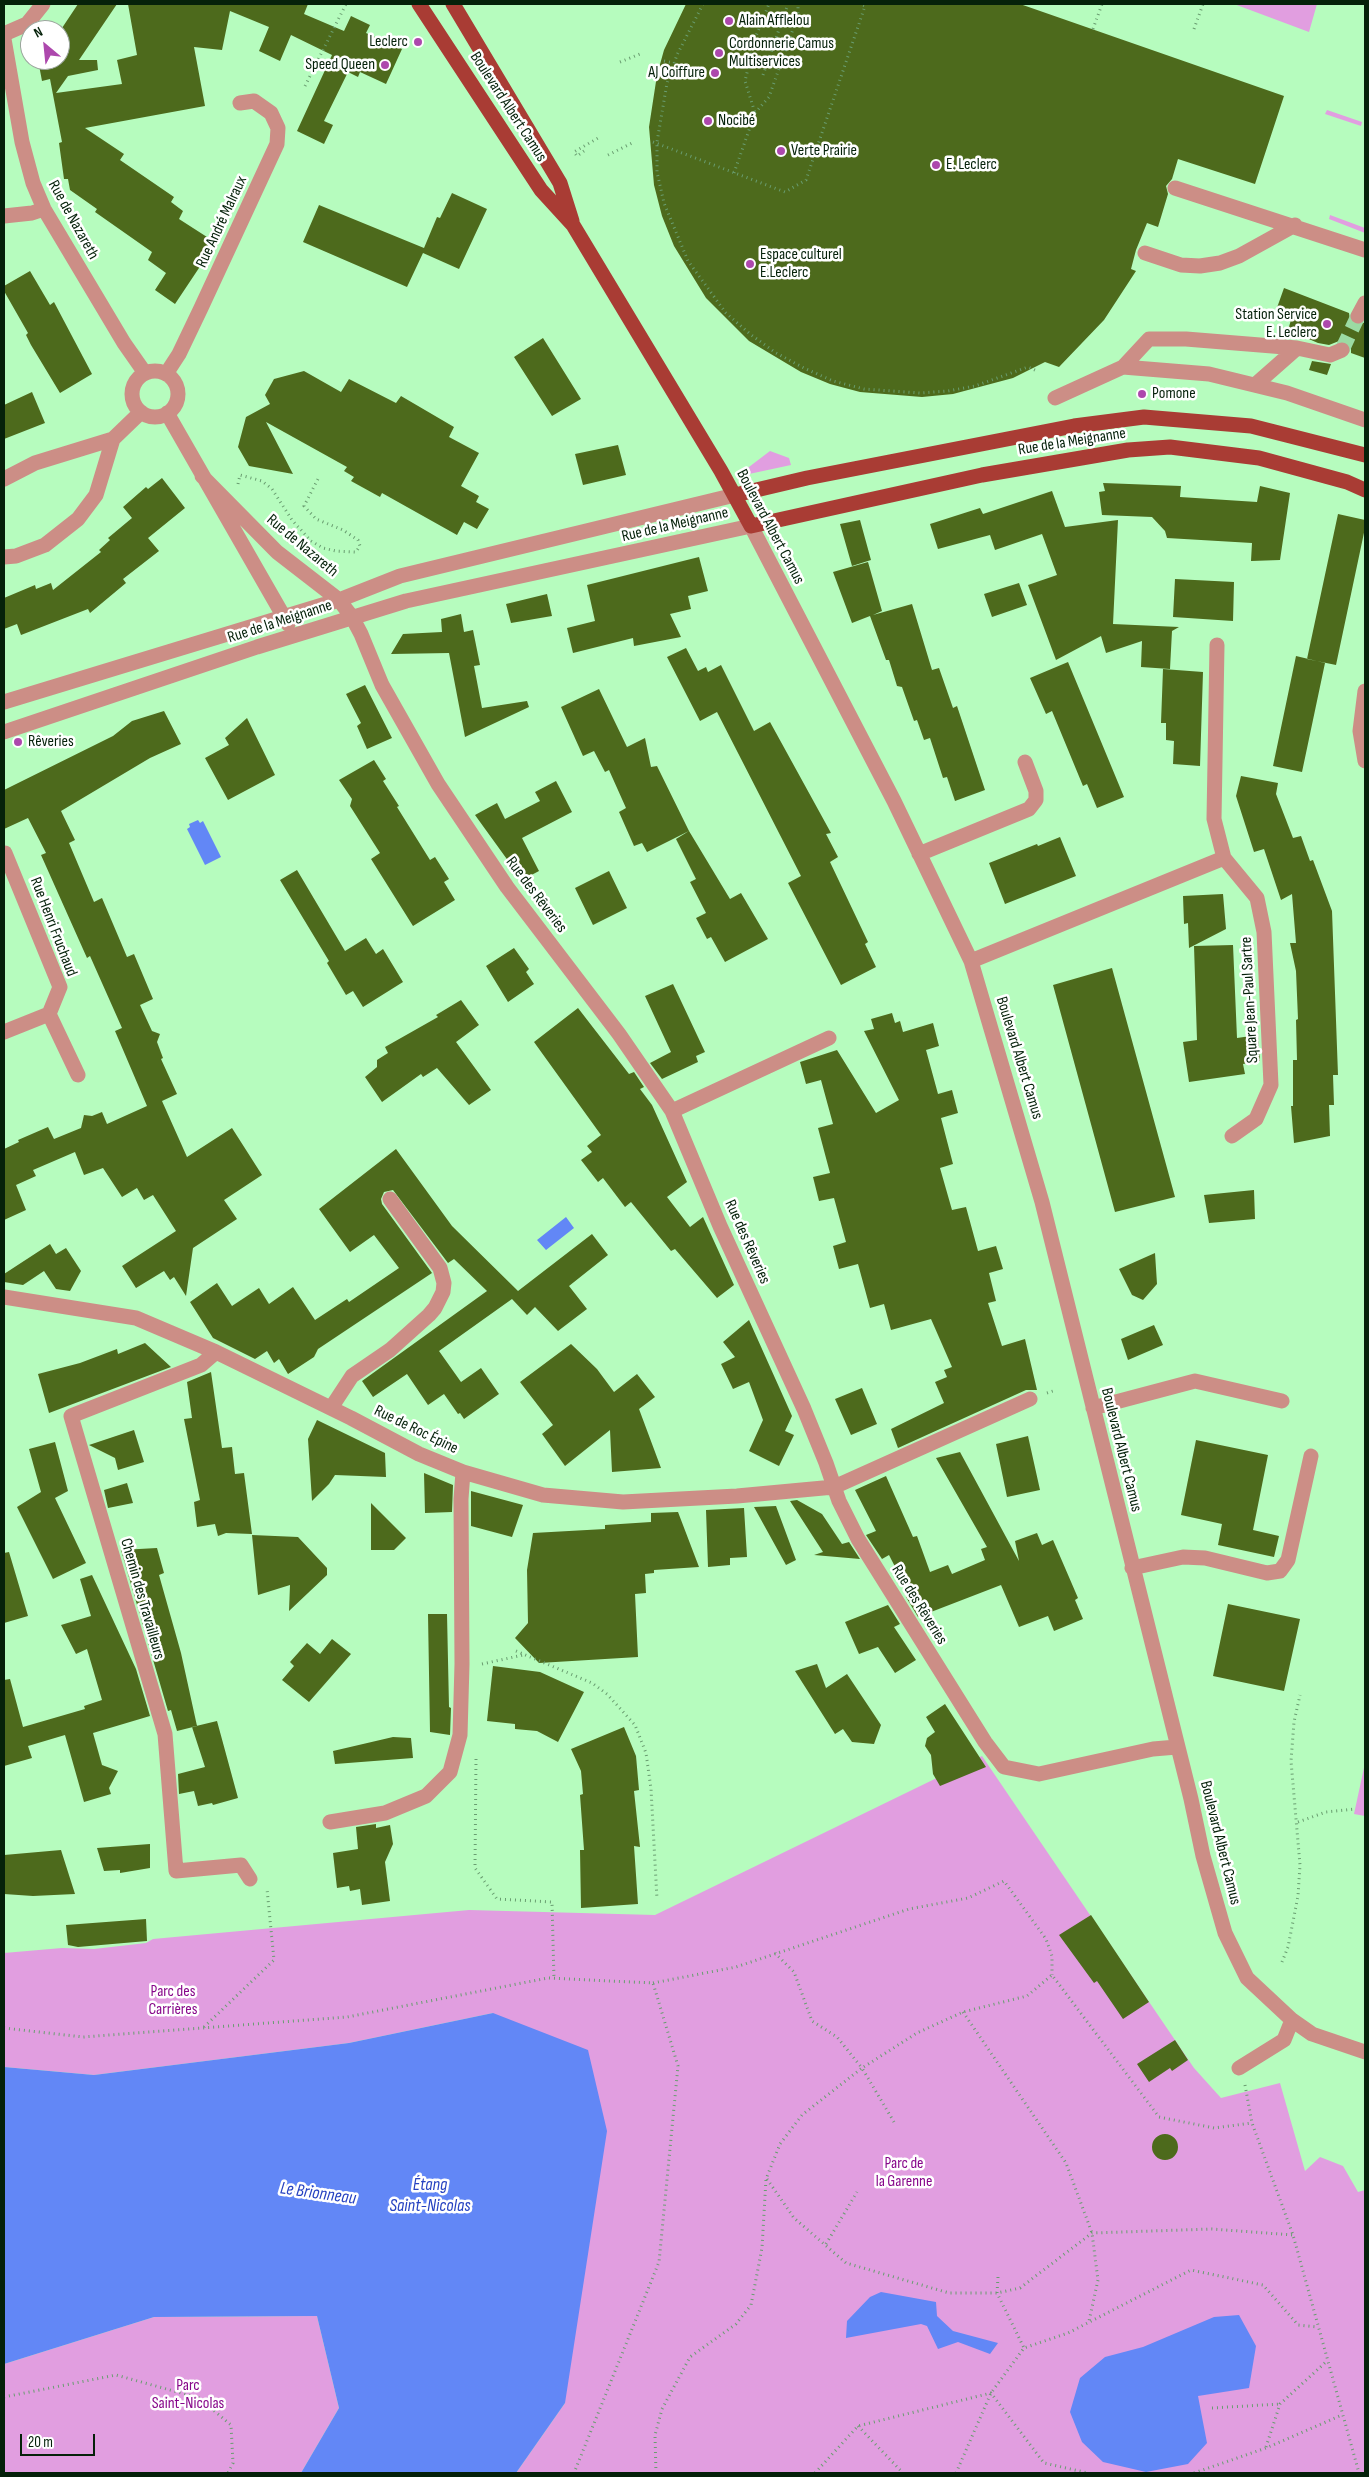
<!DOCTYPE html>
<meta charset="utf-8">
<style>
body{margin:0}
#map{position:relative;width:1369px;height:2477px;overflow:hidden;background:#b6fcbe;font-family:"Sofia Sans Condensed",sans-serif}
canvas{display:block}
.frame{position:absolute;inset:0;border:5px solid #05210a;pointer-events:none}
.north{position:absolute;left:20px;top:20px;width:50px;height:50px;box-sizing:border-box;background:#fff;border:1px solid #9ba69d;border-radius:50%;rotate:332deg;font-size:14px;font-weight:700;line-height:20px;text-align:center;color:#05210a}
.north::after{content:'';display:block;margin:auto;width:18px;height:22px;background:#ad48ad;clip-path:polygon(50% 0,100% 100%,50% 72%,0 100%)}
.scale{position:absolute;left:20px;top:2434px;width:75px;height:22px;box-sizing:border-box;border:2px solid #05210a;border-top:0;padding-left:6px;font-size:15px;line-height:18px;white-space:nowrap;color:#05210a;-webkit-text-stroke:4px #fff;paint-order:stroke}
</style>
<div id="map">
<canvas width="1369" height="2477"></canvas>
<div class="frame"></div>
<div class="north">N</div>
<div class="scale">20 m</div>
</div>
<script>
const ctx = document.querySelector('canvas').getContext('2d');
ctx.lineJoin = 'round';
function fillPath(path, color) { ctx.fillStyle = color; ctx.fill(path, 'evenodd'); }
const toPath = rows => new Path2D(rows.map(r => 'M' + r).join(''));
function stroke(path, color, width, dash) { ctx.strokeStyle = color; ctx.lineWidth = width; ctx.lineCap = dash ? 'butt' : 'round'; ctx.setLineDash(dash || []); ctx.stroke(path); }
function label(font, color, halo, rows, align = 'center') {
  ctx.font = font + ' "Sofia Sans Condensed",sans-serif'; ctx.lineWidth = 5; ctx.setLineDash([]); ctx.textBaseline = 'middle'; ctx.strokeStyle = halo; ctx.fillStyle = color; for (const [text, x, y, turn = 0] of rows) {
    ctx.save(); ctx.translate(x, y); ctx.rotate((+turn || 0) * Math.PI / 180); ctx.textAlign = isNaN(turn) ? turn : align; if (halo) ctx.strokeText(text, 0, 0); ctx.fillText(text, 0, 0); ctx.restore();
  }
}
fillPath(toPath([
 [1234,4,1317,4,1309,32],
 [1327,110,1362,122,1361,126,1325,114],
 [1330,215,1365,228,1365,233,1329,219],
 [770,451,789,458,791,465,749,474,745,470],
 [982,1756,1194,2068,1221,2098,1280,2083,1305,2171,1320,2157,1343,2166,1358,2192,1365,2190,1365,2473,516,2473,565,2403,493,2013,349,2043,94,2075,4,2067,4,1953,62,1948,94,1949,146,1943,153,1939,469,1910,655,1915],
 [1365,1763,1365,1816,1354,1814],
 [317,2316,339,2408,301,2473,4,2473,4,2364,154,2317]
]), '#e19ee0');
fillPath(toPath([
 [198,820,200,823,203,821,221,857,205,865,187,829,190,827,189,824],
 [566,1217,574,1228,546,1250,537,1240],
 [493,2013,588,2050,607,2131,565,2403,516,2473,301,2473,339,2408,317,2316,154,2317,4,2364,4,2067,94,2075,349,2043],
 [881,2292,936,2302,937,2316,953,2331,998,2343,990,2354,958,2342,938,2349,927,2326,921,2324,846,2338,847,2321,870,2297],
 [1239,2315,1256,2346,1249,2388,1198,2396,1207,2443,1188,2464,1146,2472,1103,2462,1082,2442,1070,2412,1080,2378,1105,2357,1143,2347,1214,2317]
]), '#6287f6');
fillPath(toPath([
 [78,4,117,4,79,60,97,60,98,70,68,76,56,93,122,84,117,60,137,55,128,4,308,4,304,14,344,31,351,16,370,25,366,33,402,49,386,84,360,72,358,77,348,72,324,121,333,125,324,144,297,131,332,55,291,35,280,61,259,51,269,27,230,11,222,50,194,47,205,106,85,128,124,154,120,160,174,197,171,202,183,211,179,219,207,237,204,240,209,243,207,247,211,250,175,304,155,290,166,273,148,260,152,252,95,212,97,209,70,190,68,179,64,179,59,143,62,142,50,79,42,81,38,60,60,60,60,31],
 [686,4,1020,4,1284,96,1255,184,1178,159,1172,179,1166,186,1168,194,1158,227,1147,223,1136,250,1131,269,1136,271,1104,320,1059,367,1045,362,1013,378,953,394,922,397,860,392,830,384,801,372,749,341,706,298,674,246,662,216,654,185,649,127,657,75,664,50],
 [452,193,487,209,459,269,423,253,407,287,303,242,319,205,424,248,437,217,440,218],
 [30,271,50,305,54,302,92,374,60,393,31,345,26,335,28,333,4,291,4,286],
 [1284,288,1349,313,1350,320,1354,324,1359,325,1365,322,1365,358,1351,353,1351,347,1347,342,1339,341,1329,345,1318,343,1288,330,1291,320,1273,319],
 [543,338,581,399,552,416,514,357],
 [1312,361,1331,364,1327,375,1309,370],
 [304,371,341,392,349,379,396,403,401,396,454,427,449,437,479,453,461,486,479,496,476,502,489,509,477,529,464,522,457,535,382,493,380,497,351,481,354,477,344,471,347,467,266,422,293,474,249,466,238,447,246,417,270,404,265,395,274,379],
 [32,392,45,423,4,439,4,405],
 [618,445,626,475,583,485,575,454],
 [162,478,185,508,148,538,159,551,123,579,126,583,90,613,88,609,21,635,17,624,4,629,4,598,35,585,36,589,51,583,53,590,101,552,99,550,110,540,108,538,132,518,123,507,146,487,148,489],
 [1103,483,1181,486,1180,497,1257,502,1260,486,1290,493,1280,560,1251,561,1252,543,1167,538,1165,531,1152,517,1102,515,1099,492,1105,491],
 [1052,491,1065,527,1118,520,1113,624,1179,627,1172,631,1170,669,1141,667,1142,641,1106,653,1101,636,1056,660,1028,585,1057,575,1042,534,995,550,990,535,938,549,930,524,980,508,983,514],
 [1338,514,1365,520,1365,528,1336,665,1307,659],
 [860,520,871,560,852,566,840,524],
 [699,557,708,591,688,596,691,609,670,614,681,637,634,646,633,638,573,653,567,628,595,621,587,585],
 [868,562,882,611,873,615,912,604,932,670,939,668,953,708,957,706,985,790,955,801,947,777,943,778,930,738,924,740,917,720,914,721,902,687,897,686,889,660,886,660,870,616,852,623,833,572],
 [1175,579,1234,582,1233,621,1173,617],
 [1019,583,1027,605,992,617,984,594],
 [547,594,552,616,511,623,506,604],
 [461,614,464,632,473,630,480,665,474,666,482,708,527,701,529,707,465,737,449,653,391,654,403,634,442,632,441,619],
 [686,648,698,671,706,667,708,672,721,665,754,731,770,722,831,833,826,834,838,857,830,862,868,942,865,944,876,967,841,985,788,883,801,876,717,712,700,721,667,657],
 [1296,656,1325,663,1302,772,1273,766],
 [1068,662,1124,797,1097,808,1087,784,1083,786,1052,711,1046,714,1030,678],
 [1163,669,1203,672,1200,766,1173,764,1174,741,1166,740,1166,723,1161,723],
 [365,685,392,738,367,749,357,726,361,723,346,694],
 [599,689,627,747,645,738,651,767,657,766,689,831,647,852,642,843,634,846,619,812,626,808,609,770,605,772,594,751,583,756,561,707],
 [164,711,181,744,150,758,61,811,75,840,69,843,94,902,102,898,127,957,134,954,153,999,140,1005,152,1031,160,1034,157,1042,163,1058,161,1059,177,1094,162,1101,187,1157,232,1128,262,1175,224,1200,237,1219,193,1248,186,1296,174,1277,170,1280,164,1271,136,1288,122,1266,176,1231,153,1195,144,1200,137,1188,122,1197,103,1168,84,1175,75,1152,33,1170,36,1176,16,1185,26,1210,4,1220,4,1149,19,1142,18,1140,48,1127,54,1139,81,1128,84,1115,92,1116,102,1112,107,1124,147,1106,115,1031,122,1028,90,956,87,958,41,855,46,853,28,818,4,829,4,790,113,736,132,721],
 [247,718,275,775,228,800,205,758,229,745,225,738],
 [374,760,386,779,383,781,399,806,397,807,430,860,435,857,449,879,444,882,455,900,413,926,371,859,380,853,350,806,352,799,339,780],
 [1241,776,1278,783,1276,794,1293,838,1301,836,1310,861,1313,860,1332,911,1338,1075,1333,1075,1334,1105,1329,1105,1330,1136,1294,1143,1291,1106,1293,1106,1293,1060,1297,1060,1296,1020,1298,1019,1296,971,1290,943,1296,943,1292,894,1281,900,1264,849,1254,852,1236,796],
 [556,781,572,812,522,838,539,871,522,880,475,815,497,803,505,819,540,801,535,792],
 [689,831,730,899,741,893,768,939,725,962,711,937,707,939,696,918,706,913,690,882,696,879,676,839],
 [1060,837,1076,876,1005,904,989,863,1037,844,1038,846],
 [297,870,345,951,366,938,376,954,383,949,403,982,363,1007,353,991,346,995,327,963,329,961,280,880],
 [609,871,627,908,593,925,575,888],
 [1223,894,1226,929,1189,948,1188,923,1184,924,1183,896],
 [1233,945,1237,1038,1258,1035,1260,1061,1243,1064,1245,1074,1189,1082,1183,1042,1197,1040,1194,946],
 [514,948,529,969,526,972,534,984,508,1002,486,966],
 [1112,968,1175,1197,1115,1212,1053,985],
 [673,984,705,1052,696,1056,698,1062,662,1079,650,1063,671,1052,645,996],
 [461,1000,479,1025,456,1042,491,1090,469,1105,437,1068,423,1077,421,1074,382,1102,365,1077,377,1067,377,1060,388,1053,385,1047,438,1017,436,1015],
 [578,1008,629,1074,634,1072,644,1087,640,1089,652,1105,687,1182,667,1197,690,1227,703,1217,734,1285,717,1298,675,1249,671,1251,631,1202,625,1207,603,1178,598,1182,581,1160,592,1152,587,1146,601,1135,534,1042],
 [892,1013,895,1023,900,1021,903,1032,933,1023,939,1046,926,1050,938,1094,952,1090,958,1113,941,1118,953,1164,940,1168,952,1210,966,1207,978,1251,996,1246,1003,1269,989,1273,996,1301,988,1303,1002,1346,1025,1339,1037,1390,1026,1390,898,1448,891,1429,944,1403,935,1382,947,1377,944,1370,952,1367,931,1319,891,1330,884,1304,870,1308,858,1264,839,1269,833,1246,846,1242,834,1198,819,1201,813,1177,830,1173,818,1128,833,1124,821,1080,806,1084,800,1062,837,1050,876,1113,899,1100,864,1031,874,1029,871,1019],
 [396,1149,452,1226,518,1291,592,1234,608,1255,569,1286,587,1309,558,1331,535,1307,527,1315,512,1299,439,1351,461,1382,481,1368,499,1394,464,1419,460,1413,458,1414,444,1394,428,1405,407,1374,373,1397,362,1381,487,1291,454,1259,448,1263,393,1190,384,1192,381,1199,382,1204,432,1273,318,1349,314,1357,288,1374,279,1359,274,1363,267,1351,255,1359,213,1338,190,1302,217,1283,232,1306,259,1288,269,1304,293,1287,315,1320,347,1299,349,1302,399,1268,374,1235,350,1252,319,1209],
 [1254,1190,1255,1219,1209,1223,1204,1195],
 [50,1244,56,1254,66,1248,81,1271,70,1291,56,1289,44,1271,23,1285,4,1282,4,1274],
 [1155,1253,1157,1284,1143,1300,1132,1295,1119,1269],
 [749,1320,792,1416,785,1431,794,1435,779,1466,749,1451,763,1420,749,1382,733,1389,721,1364,735,1357,723,1342],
 [1154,1325,1163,1345,1128,1360,1121,1339],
 [145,1343,171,1367,49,1413,38,1374,80,1363,117,1349,118,1354],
 [571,1344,597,1369,614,1392,637,1374,655,1397,639,1409,661,1468,612,1472,610,1430,565,1466,542,1434,553,1425,520,1382],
 [211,1372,222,1448,232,1447,235,1474,244,1473,252,1534,226,1533,218,1536,215,1524,197,1527,194,1502,200,1500,184,1419,192,1418,187,1382],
 [862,1388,877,1424,851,1435,835,1399],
 [317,1420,385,1453,386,1477,335,1475,329,1484,312,1501,308,1439],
 [134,1430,144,1462,118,1470,115,1458,89,1445],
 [1028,1436,1040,1490,1007,1497,996,1444],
 [1196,1440,1268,1455,1253,1530,1279,1536,1274,1557,1218,1545,1222,1524,1181,1515],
 [55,1442,68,1491,55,1498,86,1563,53,1579,17,1507,41,1492,29,1449],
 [960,1452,1019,1561,1015,1541,1037,1533,1042,1545,1053,1540,1078,1598,1075,1600,1083,1619,1054,1631,1048,1616,1019,1627,1001,1585,918,1617,906,1597,910,1596,889,1555,882,1559,866,1535,876,1531,855,1490,886,1476,913,1537,917,1536,930,1572,948,1565,952,1574,985,1560,981,1549,987,1547,936,1458],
 [424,1473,453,1485,452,1512,425,1513],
 [127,1483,133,1503,108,1508,104,1490],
 [471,1491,523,1505,512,1537,471,1526],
 [797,1500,822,1514,842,1544,849,1542,860,1559,814,1555,823,1552,790,1501],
 [371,1503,406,1538,394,1550,371,1550],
 [776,1506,796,1560,786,1565,754,1507],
 [744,1508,747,1557,730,1558,730,1565,708,1567,706,1510],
 [678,1512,699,1567,654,1570,654,1573,645,1574,646,1593,635,1594,638,1657,539,1663,515,1638,528,1623,527,1570,533,1533,605,1529,605,1525,651,1522,651,1513],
 [252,1535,298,1537,327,1568,327,1575,289,1611,290,1585,258,1595],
 [157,1548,164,1573,159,1575,181,1653,197,1726,177,1731,171,1710,168,1711,121,1550],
 [9,1552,28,1616,4,1623,4,1553],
 [92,1575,136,1669,150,1716,93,1733,102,1765,118,1771,109,1788,111,1794,84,1802,65,1735,28,1746,32,1758,4,1766,4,1680,10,1679,23,1727,85,1709,84,1706,102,1700,87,1649,76,1654,61,1625,91,1616,80,1579],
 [1228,1604,1300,1619,1284,1691,1213,1676],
 [888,1605,900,1624,894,1627,916,1660,895,1673,878,1647,859,1654,845,1622],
 [428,1614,447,1614,449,1707,451,1708,450,1735,430,1732],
 [332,1639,351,1654,309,1702,282,1680,294,1666,290,1662,307,1643,320,1654],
 [817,1664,826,1688,847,1674,881,1725,874,1744,852,1742,843,1729,835,1734,795,1671],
 [493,1666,540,1672,584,1692,558,1742,537,1731,515,1729,515,1724,487,1721],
 [945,1704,986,1767,940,1786,933,1774,931,1755,925,1746,927,1738,935,1732,926,1717],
 [217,1721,238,1798,213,1805,212,1803,198,1806,194,1791,179,1794,178,1774,205,1767,192,1727],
 [624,1727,636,1756,639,1790,634,1791,640,1847,634,1846,638,1904,581,1908,580,1850,584,1850,580,1795,583,1794,581,1771,571,1749],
 [393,1737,411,1738,413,1758,335,1764,333,1751],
 [376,1824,376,1828,390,1825,393,1844,385,1862,390,1901,362,1905,360,1889,350,1891,349,1886,337,1888,333,1853,358,1849,356,1827],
 [150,1844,150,1868,120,1873,120,1870,104,1871,97,1848],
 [61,1850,75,1894,33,1896,4,1894,4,1855],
 [1091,1915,1149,2002,1123,2019,1097,1981,1094,1983,1059,1935],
 [146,1919,147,1941,78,1947,68,1945,66,1925],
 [1175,2040,1188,2060,1172,2071,1170,2068,1149,2082,1137,2064],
 '1152 2147a13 13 0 1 1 26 0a13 13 0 1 1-26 0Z'
]), '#4d6a1c');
stroke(toPath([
 [1342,350,1358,316]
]), '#9bdba3', 15, [15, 8]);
stroke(toPath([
 [703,4,677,55,667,83,657,142,657,172,664,203,688,261,726,313,750,334,776,353,804,368,833,381,864,389,920,393,948,391,975,386,1028,367,1037,371],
 [1093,29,1102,4],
 [1194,29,1203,4],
 [664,61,674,63],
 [620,62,640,54],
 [763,75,788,4],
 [305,86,346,4],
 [755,113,769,97,798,15,798,4],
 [653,142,785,192,806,180,865,6,860,4],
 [584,151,577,156,574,152,598,138],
 [608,155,632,143],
 [734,173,755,113,745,81,756,36,769,4],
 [238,484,240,475,262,481,272,489,292,520,311,541,323,548,336,551,356,552,360,546,358,540,343,530,316,519,304,506,319,477],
 [1047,1393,1056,1390],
 [516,1651,592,1683,607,1694,635,1725,646,1753,651,1789,657,1899],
 [482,1664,523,1655],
 [476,1759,475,1868,497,1899,552,1902,554,1979],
 [1298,1822,1326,1812,1355,1809],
 [1282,1962,1288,1947,1298,1896,1300,1865,1291,1761,1294,1722,1300,1695],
 [653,1983,736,1967,909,1909,968,1898,1004,1881,1046,1939,1052,1956,1052,1975],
 [963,2012,1066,2163,1092,2233,1098,2280,1089,2321],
 [204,2027,274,1960,267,1889],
 [4,2028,83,2037,347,2017,548,1978,653,1983,678,2066,659,2262,574,2473],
 [1245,2085,1252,2123,1293,2235,1359,2473],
 [894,2122,862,2068,917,2033,963,2012,1027,1996,1052,1975,1159,2117,1214,2128,1252,2123],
 [767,2179,794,2218,846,2263,949,2293,997,2293,1020,2288,1092,2233,1212,2229,1293,2235],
 [826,2244,857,2192],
 [998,2277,997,2293,1024,2348],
 [4,2397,116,2375,199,2398,231,2425,233,2463,228,2473],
 [1212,2408,1280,2404],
 [858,2426,903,2473],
 [1266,2447,1280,2404,1327,2361],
 [656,2473,655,2435,662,2409,690,2357,736,2324,751,2305,762,2248,766,2179,780,2144,802,2115,862,2068,837,2037,812,2021,794,1972,775,1953],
 [815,2473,858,2426,991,2393,1044,2463,1088,2473],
 [956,2473,991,2393,1024,2348,1068,2333,1191,2270,1263,2285,1298,2325,1318,2327],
 [1194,2473,1266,2448,1342,2415]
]), '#699d70', 3, [1, 4]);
stroke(toPath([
 [4,34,27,24,43,4],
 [4,39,22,142,33,183,44,209,124,343,145,373],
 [1175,188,1365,250],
 [4,216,32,213,44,209],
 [1145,253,1181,265,1200,266,1220,263,1239,256,1295,225],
 [1358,316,1365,303],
 [1123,367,1209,374,1287,393,1365,420],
 '132 394a23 23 0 1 1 46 0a23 23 0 1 1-46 0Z',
 [166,374,179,354,201,308,277,144,278,128,271,113,254,101,240,103],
 [1255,385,1297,348],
 [1055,398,1123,367,1149,339,1186,339,1297,348,1330,355,1342,350],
 [167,413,288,624],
 [202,476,277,552,339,600,352,617,361,634,382,685,438,784,507,887,619,1034,672,1111,720,1226,804,1409,826,1463,839,1501,858,1539,985,1742,1004,1767,1039,1774,1153,1749,1177,1747],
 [4,479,35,463,113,439,141,412],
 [4,557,16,556,45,545,78,519,96,495,113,439],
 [1217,645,1214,819,1224,858,1257,898,1264,932,1271,1085,1256,1119,1232,1136],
 [1365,691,1360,731,1365,761],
 [4,702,339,600,400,576,735,495],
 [4,732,257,647,406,601,751,526,894,801,971,961,1042,1202,1191,1799,1203,1856,1225,1933,1247,1978,1292,2020,1312,2034,1365,2052],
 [5,853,60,987,49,1014,78,1075],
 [919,854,1029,809,1036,800,1036,791,1025,762],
 [971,961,1224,858],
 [4,1032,49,1014],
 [672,1111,829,1038],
 [4,1297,136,1318,216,1352,351,1418,419,1454,463,1472,543,1495,623,1502,737,1496,834,1487,1030,1399],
 [216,1352,201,1365,71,1416,165,1734,176,1871,241,1865,250,1879],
 [331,1408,352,1376,390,1350,429,1315,435,1308,443,1292,444,1283,440,1268,390,1199],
 [1093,1408,1195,1381,1282,1401],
 [1132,1568,1183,1557,1205,1558,1267,1573,1280,1571,1288,1560,1311,1456],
 [330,1822,385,1813,426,1796,450,1772,460,1735,462,1664,461,1499,463,1472],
 [1239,2068,1284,2040,1292,2020]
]), '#cc8e86', 15);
stroke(toPath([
 [419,4,541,190,573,225,721,471,751,526,982,475,1128,450,1170,447,1259,458,1347,482,1365,490],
 [453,4,560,183,572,221],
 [735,495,807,478,1074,426,1144,417,1251,426,1365,455]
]), '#a93c34', 15);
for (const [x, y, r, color] of [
 [729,21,5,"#ad48ad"],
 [418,42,5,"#ad48ad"],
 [719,53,5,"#ad48ad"],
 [385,65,5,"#ad48ad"],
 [715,73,5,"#ad48ad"],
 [708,121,5,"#ad48ad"],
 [781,151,5,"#ad48ad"],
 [936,165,5,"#ad48ad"],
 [750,264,5,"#ad48ad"],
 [1327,324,5,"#ad48ad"],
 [1142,394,5,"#ad48ad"],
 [18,742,5,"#ad48ad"]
]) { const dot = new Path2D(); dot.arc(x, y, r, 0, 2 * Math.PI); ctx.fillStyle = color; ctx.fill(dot); stroke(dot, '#fff', 2); }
label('16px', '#05210a', '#fff', [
 ["Alain Afflelou",739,21],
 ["Leclerc",408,42,"right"],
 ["Cordonnerie Camus",729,44],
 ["Multiservices",729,62],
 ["Speed Queen",375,65,"right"],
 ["AJ Coiffure",705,73,"right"],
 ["Nocibé",718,121],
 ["Verte Prairie",791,151],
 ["E. Leclerc",946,165],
 ["Espace culturel",760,255],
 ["E.Leclerc",760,273],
 ["Station Service",1317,315,"right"],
 ["E. Leclerc",1317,333,"right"],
 ["Pomone",1152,394],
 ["Rêveries",28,742]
], 'left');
label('16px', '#05210a', '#fff', [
 ["Boulevard Albert Camus",508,107,57],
 ["Rue de Nazareth",73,220,61],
 ["Rue André Malraux",222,222,-65],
 ["Rue de la Meignanne",1072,442,-9],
 ["Rue de la Meignanne",675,525,-13],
 ["Boulevard Albert Camus",770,527,62],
 ["Rue de Nazareth",302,546,40],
 ["Rue de la Meignanne",280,622,-18],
 ["Rue des Rêveries",536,895,53],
 ["Rue Henri Fruchaud",53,927,69],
 ["Square Jean-Paul Sartre",1250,1000,-93],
 ["Boulevard Albert Camus",1019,1058,73],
 ["Rue des Rêveries",747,1242,66],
 ["Rue de Roc Épine",416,1430,26],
 ["Boulevard Albert Camus",1121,1450,76],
 ["Chemin des Travailleurs",142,1599,74],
 ["Rue des Rêveries",919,1605,58],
 ["Boulevard Albert Camus",1220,1843,76]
]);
label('16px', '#87078a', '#fff', [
 ["Parc des",173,1992],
 ["Carrières",173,2010],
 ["Parc de",904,2164],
 ["la Garenne",904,2182],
 ["Parc",188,2386],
 ["Saint-Nicolas",188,2404]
]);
label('italic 18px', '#2642c1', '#fff', [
 ["Étang",430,2185],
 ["Saint-Nicolas",430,2206],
 ["Le Brionneau",318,2194,8]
]);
</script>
